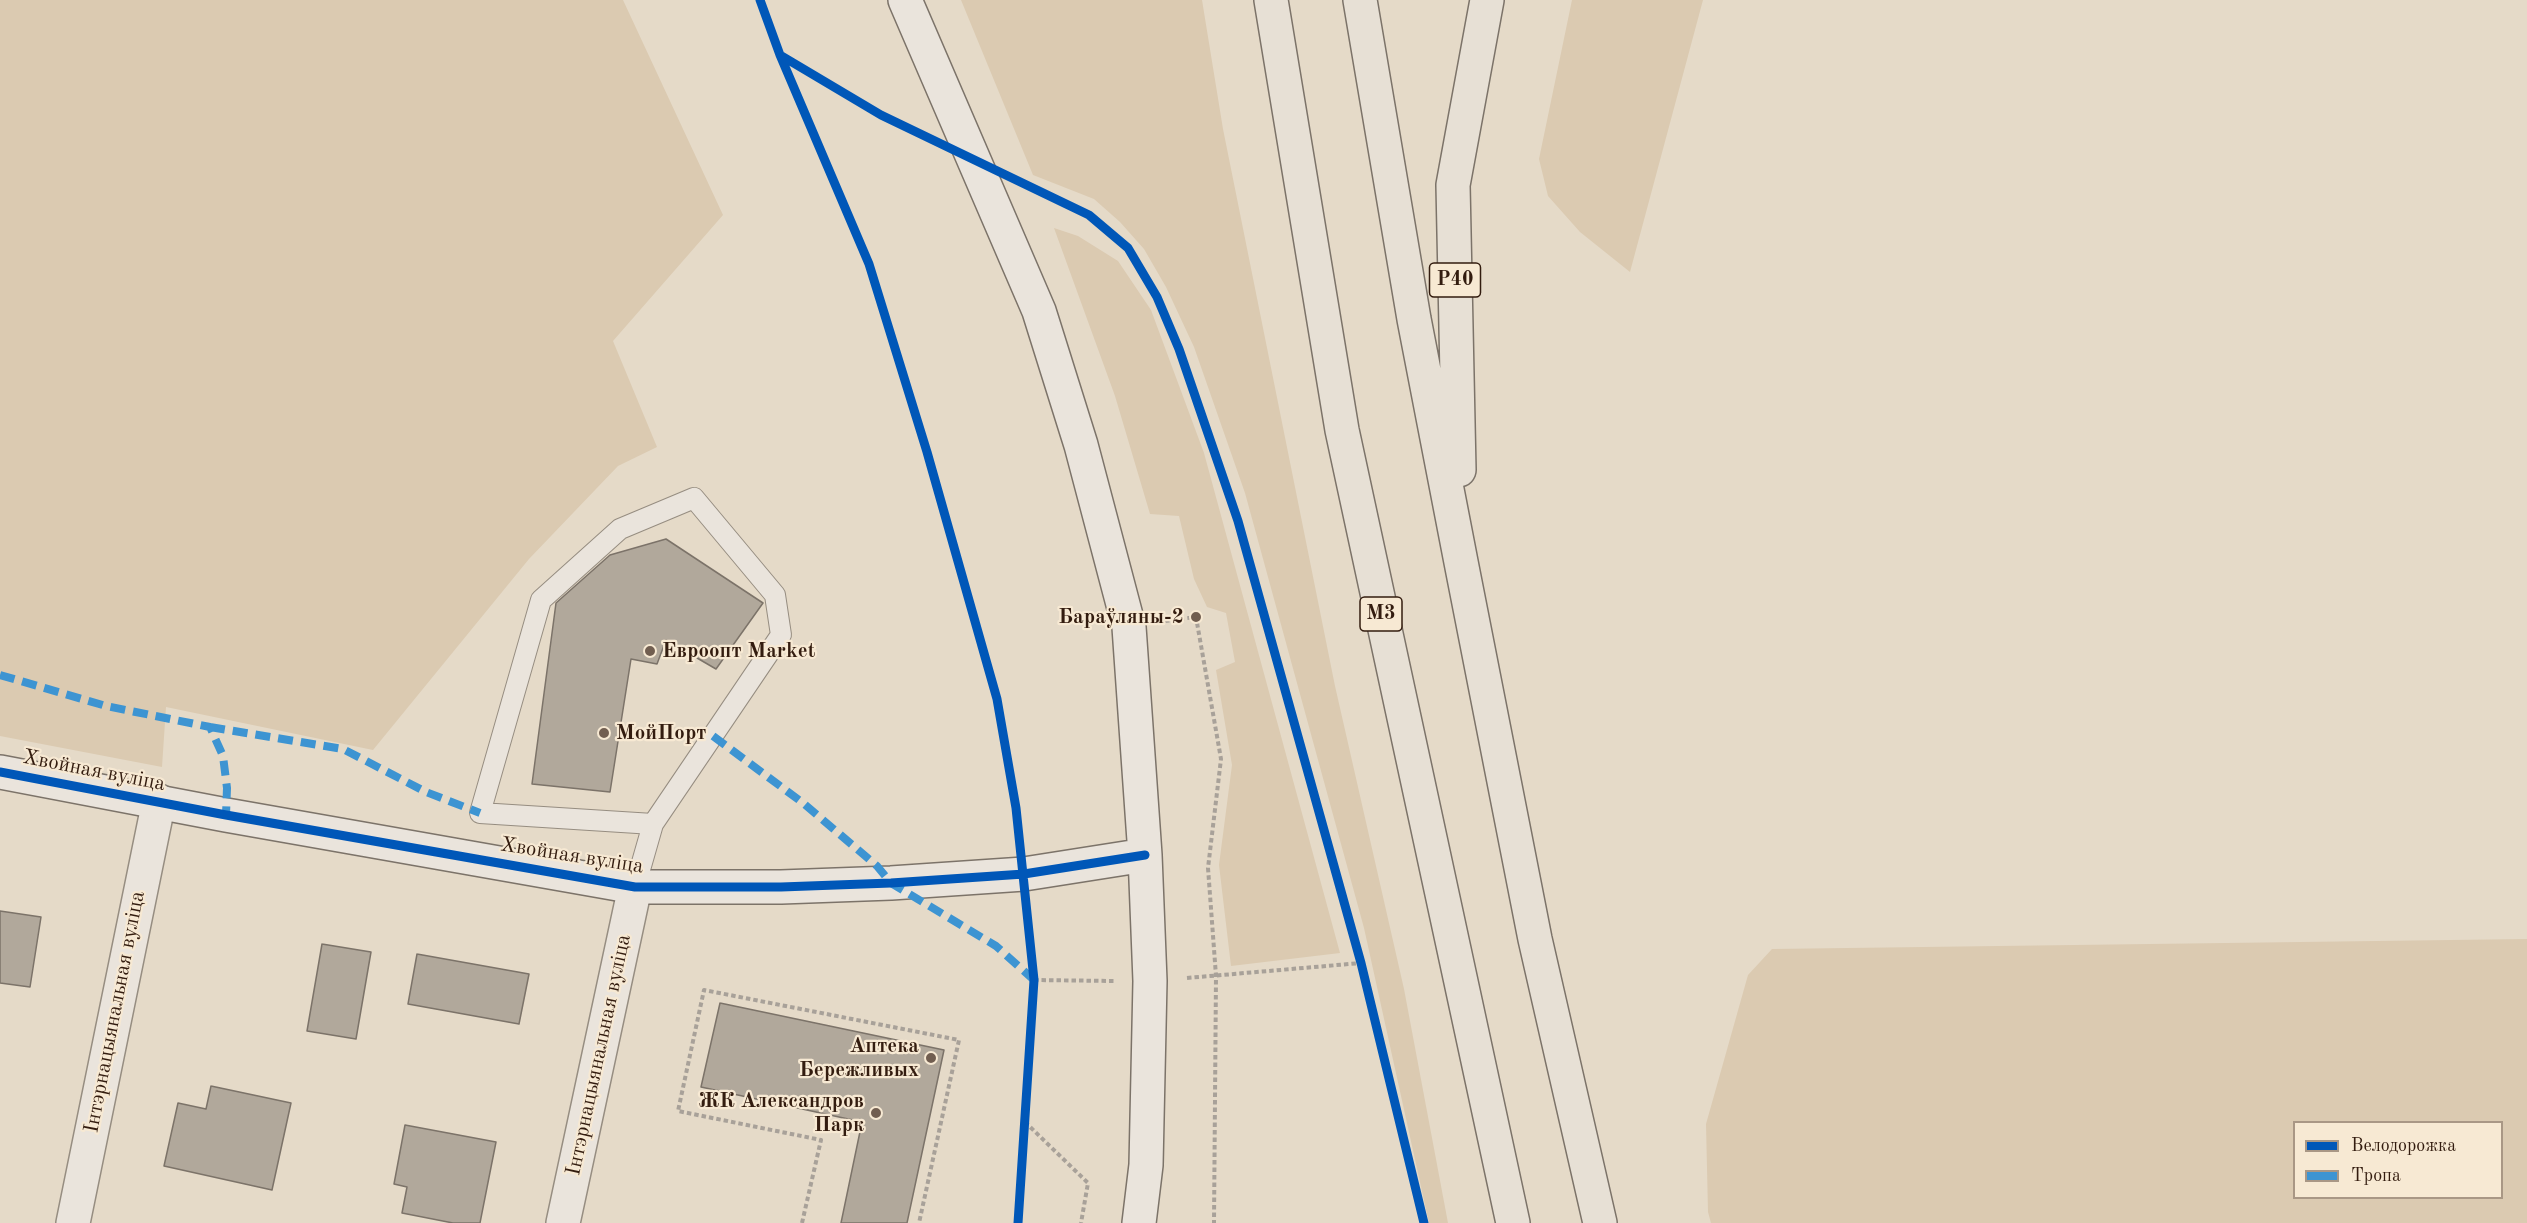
<!DOCTYPE html>
<meta charset="utf-8">
<style>
body{margin:0}
#map{position:relative;width:2527px;height:1223px;overflow:hidden;background:#e5dac8;font-family:"Old Standard TT",serif}
canvas{display:block}
.legend{position:absolute;left:2293px;top:1121px;width:210px;height:78px;box-sizing:border-box;background:#f7e9d3;border:2px solid #a99785;margin:0;padding:8px 10px;list-style:none;font-size:18px;color:#331c0f}
.legend li{display:flex;align-items:center;gap:12px;height:30px}
.legend b{width:30px;border:2px solid #a99785}
</style>
<div id="map">
<canvas width="2527" height="1223"></canvas>
<ul class="legend">
<li><b style="height:8px;background:#0057b8"></b>Велодорожка</li>
<li><b style="height:8px;background:#3d94d2"></b>Тропа</li>
</ul>
</div>
<script>
const ctx = document.querySelector('canvas').getContext('2d');
ctx.lineJoin = 'round';
function fillPath(path, color) { ctx.fillStyle = color; ctx.fill(path, 'evenodd'); }
const toPath = rows => new Path2D(rows.map(r => 'M' + r).join(''));
function stroke(path, color, width, dash) { ctx.strokeStyle = color; ctx.lineWidth = width; ctx.lineCap = dash ? 'butt' : 'round'; ctx.setLineDash(dash || []); ctx.stroke(path); }
function label(font, color, halo, rows, align = 'center') {
  ctx.font = font + ' "Old Standard TT",serif'; ctx.lineWidth = 4.5; ctx.setLineDash([]); ctx.textBaseline = 'middle'; ctx.strokeStyle = halo; ctx.fillStyle = color; for (const [text, x, y, turn = 0] of rows) {
    ctx.save(); ctx.translate(x, y); ctx.rotate((+turn || 0) * Math.PI / 180); ctx.textAlign = isNaN(turn) ? turn : align; if (halo) ctx.strokeText(text, 0, 0); ctx.fillText(text, 0, 0); ctx.restore();
  }
}
fillPath(toPath([
 [0,0,623,0,723,215,613,341,657,447,618,466,529,559,373,750,166,707,162,767,0,736],
 [961,0,1202,0,1223,129,1335,686,1404,989,1448,1223,1429,1223,1364,928,1245,493,1194,347,1166,287,1144,249,1120,222,1094,199,1033,175],
 [1572,0,1703,0,1630,272,1580,232,1548,196,1539,159],
 [1054,228,1078,236,1118,261,1151,310,1204,453,1340,953,1231,966,1219,865,1232,765,1216,670,1235,662,1226,613,1207,607,1194,579,1179,516,1150,514,1115,396],
 [2527,939,2527,1223,1711,1223,1708,1212,1706,1124,1748,975,1772,949],
 [2294,1122,2502,1122,2502,1198,2294,1198]
]), '#dbcab1');
const building = toPath([
 [666,539,763,603,716,669,666,640,657,664,631,659,610,792,532,784,556,603,610,555,666,539],
 [0,911,41,917,30,987,0,983,0,911],
 [322,944,371,952,356,1039,307,1031,322,944],
 [417,954,529,974,519,1024,408,1004,417,954],
 [720,1003,944,1050,907,1223,841,1223,862,1122,701,1087,720,1003],
 [211,1086,291,1103,272,1190,164,1166,178,1103,206,1109,211,1086],
 [405,1125,496,1142,480,1223,453,1223,402,1213,407,1187,394,1184,405,1125]
]);
fillPath(building, '#b1a89b');
stroke(building, '#7c7369', 1.5);
const lane = toPath([
 [635,887,653,824,781,635,775,595,694,498,620,529,541,600,480,813,653,824]
]);
const street = toPath([
 [73,1223,159,801],
 [563,1223,635,887]
]);
const secondary = toPath([
 [905,0,1039,311,1081,445,1129,627,1145,855,1150,981,1146,1165,1139,1223],
 [0,772,226,815,635,887,781,887,891,883,1024,874,1145,855]
]);
const highway = toPath([
 [1271,0,1342,430,1513,1223],
 [1360,0,1414,319,1461,562,1535,939,1600,1223],
 [1459,470,1453,185,1487,0]
]);
stroke(lane, '#968d81', 22);
stroke(street, '#968d81', 36);
stroke(secondary, '#7c7369', 36);
stroke(highway, '#7c7369', 36);
stroke(toPath([
 [1165,621,1196,617,1221,759,1208,868,1216,976,1214,1223],
 [1187,978,1361,963],
 [1034,980,1114,981],
 [1025,1122,1088,1183,1081,1223],
 [802,1223,821,1140,678,1111,704,990,959,1040,919,1223]
]), '#a8a199', 4, [4.5, 3]);
stroke(lane, '#eae4dc', 20);
stroke(street, '#eae4dc', 33);
stroke(secondary, '#eae4dc', 33);
stroke(highway, '#e7e0d5', 33);
stroke(toPath([
 [0,675,106,706,210,727,223,756,227,788,226,815],
 [210,727,343,749,426,792,480,813],
 [713,736,803,803,877,866,891,883,996,946,1034,980]
]), '#3d94d2', 8, [15, 8]);
stroke(toPath([
 [760,0,780,55,869,264,927,452,997,699,1016,808,1034,980,1018,1223],
 [780,55,881,115,1089,215,1128,248,1157,297,1179,349,1238,521,1361,963,1424,1223],
 [0,772,226,815,635,887,781,887,891,883,1024,874,1145,855]
]), '#0057b8', 9);
for (const [x, y, r, color] of [
 [1196,617,6,"#715e50"],
 [650,651,6,"#715e50"],
 [604,733,6,"#715e50"],
 [931,1058,6,"#715e50"],
 [876,1113,6,"#715e50"]
]) { const dot = new Path2D(); dot.arc(x, y, r, 0, 2 * Math.PI); ctx.fillStyle = color; ctx.fill(dot); stroke(dot, '#f7e9d3', 2); }
for (const [x, y, w] of [
 [1455,280,51],
 [1381,614,42]
]) { const box = new Path2D(); box.roundRect(x - w / 2, y - 17, w, 34, 4.5); ctx.fillStyle = '#f7e9d3'; ctx.fill(box); stroke(box, '#331c0f', 1.5); }
label('bold 20px', '#331c0f', null, [
 ["Р40",1455,280],
 ["М3",1381,614]
]);
label('bold 21px', '#331c0f', '#f7e9d3', [
 ["Бараўляны-2",1184,617],
 ["Евроопт Market",662,651,"left"],
 ["МойПорт",616,733,"left"],
 ["Аптека",919,1046],
 ["Бережливых",919,1070],
 ["ЖК Александров",864,1101],
 ["Парк",864,1125]
], 'right');
label('21px', '#331c0f', '#f7e9d3', [
 ["Хвойная вуліца",94,771,11],
 ["Хвойная вуліца",572,856,9],
 ["Інтэрнацыянальная вуліца",115,1012,-79],
 ["Інтэрнацыянальная вуліца",599,1055,-78]
]);
</script>
